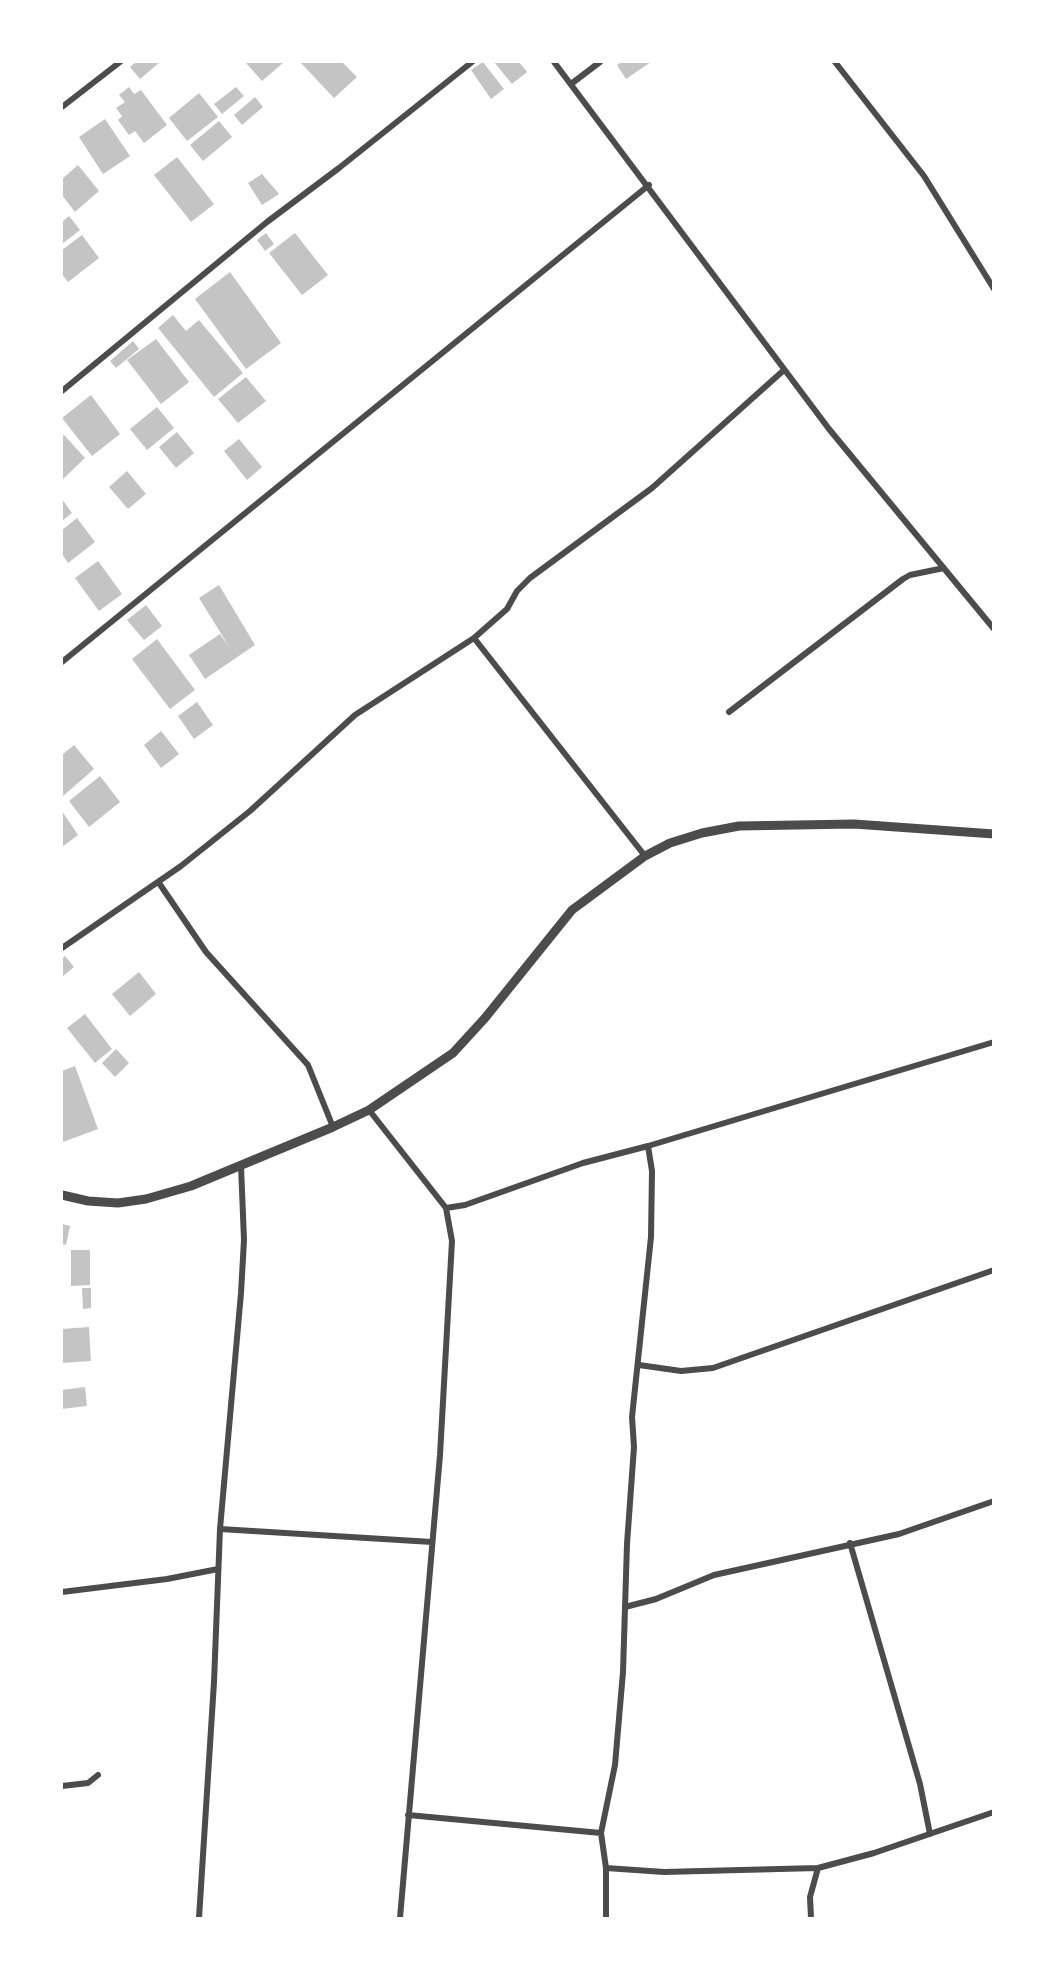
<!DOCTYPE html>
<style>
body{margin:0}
#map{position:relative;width:1055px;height:1980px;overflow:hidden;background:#fff;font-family:Cabin,sans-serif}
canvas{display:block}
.frame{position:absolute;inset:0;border:63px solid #fff;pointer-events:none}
</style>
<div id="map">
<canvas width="1055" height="1980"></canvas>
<div class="frame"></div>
</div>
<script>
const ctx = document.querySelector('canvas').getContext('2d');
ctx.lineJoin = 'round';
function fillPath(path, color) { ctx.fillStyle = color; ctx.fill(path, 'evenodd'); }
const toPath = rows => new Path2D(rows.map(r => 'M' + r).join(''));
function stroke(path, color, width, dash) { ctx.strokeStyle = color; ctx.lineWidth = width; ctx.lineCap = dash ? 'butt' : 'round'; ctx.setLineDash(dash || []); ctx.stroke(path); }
fillPath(toPath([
 [136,62,160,62,140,79,130,67],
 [245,62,284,62,262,81],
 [300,62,342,62,357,77,334,98],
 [483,62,504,89,491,99,471,70],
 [494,62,519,62,527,72,512,84],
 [621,62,651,62,626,79,617,65],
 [129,87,134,94,141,90,167,125,144,143,135,131,129,135,118,120,122,116,116,108,125,102,119,95],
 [236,87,244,96,222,114,214,104],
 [199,93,218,117,187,141,169,118],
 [255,97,263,107,242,125,234,115],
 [105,119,130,156,103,174,79,137],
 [219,121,232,137,203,161,190,145],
 [177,157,214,204,191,222,154,175],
 [78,165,99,191,75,212,62,195,62,179],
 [262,174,279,194,262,205,248,183],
 [69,216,80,230,62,244,62,222],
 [266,233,274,244,265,251,257,240],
 [295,233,328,275,302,295,269,253],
 [82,235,99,258,68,282,62,274,62,250],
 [230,272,281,343,246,369,195,299],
 [173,315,186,331,199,320,243,373,214,397,158,328],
 [156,339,189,382,161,404,127,360],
 [133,341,139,349,116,368,110,361],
 [246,377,266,401,238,423,218,399],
 [91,395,120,434,92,456,62,418],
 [157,407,174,428,147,450,130,429],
 [177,432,194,453,176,468,159,447],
 [64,435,85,458,62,480,62,436],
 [239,439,262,467,247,480,224,451],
 [127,471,146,494,128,509,109,487],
 [62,499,72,513,62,521],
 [77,518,95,542,68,563,62,554,62,530],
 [98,561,122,594,99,611,75,578],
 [219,585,255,645,205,679,189,655,220,634,230,648,199,598],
 [146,605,162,626,144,640,127,620],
 [157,639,195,690,170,709,132,659],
 [197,702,213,725,194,739,178,716],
 [161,731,179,754,161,768,144,745],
 [74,745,94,769,62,797,62,755],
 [100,776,120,802,89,827,69,801],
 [62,811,78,835,62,847],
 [65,956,74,967,62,977,62,959],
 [139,972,156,994,130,1016,112,994],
 [85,1014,112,1049,95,1063,67,1028],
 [116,1049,129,1063,115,1077,102,1063],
 [75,1066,98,1129,63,1142,62,1071],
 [62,1224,70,1226,66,1245,62,1244],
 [71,1250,90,1250,90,1285,71,1286],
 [82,1288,91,1288,91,1308,83,1309],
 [89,1327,91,1361,62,1363,62,1329],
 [85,1387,87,1406,62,1409,62,1390]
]), '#c4c4c4');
stroke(toPath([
 [554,62,829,429,994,629],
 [835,62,924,176,994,289],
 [571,84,600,62],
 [62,107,120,62],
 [62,391,267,222,339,168,472,62],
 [474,638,645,856],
 [62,662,649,185],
 [729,712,903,579,910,575,944,568],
 [159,883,206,952,308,1065,333,1127],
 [62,948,181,866,250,811,355,715,474,638,507,609,517,591,530,578,652,488,784,370],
 [369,1110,446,1208,452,1241,440,1455,400,1918],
 [648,1146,994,1042],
 [446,1208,465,1205,583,1163,648,1146,652,1171,651,1237,632,1417,634,1447,627,1544,623,1672,615,1765,601,1833,606,1868,606,1918],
 [639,1365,681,1371,713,1368,994,1270],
 [220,1529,432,1542],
 [850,1543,920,1784,930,1834],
 [62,1592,167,1579,218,1569],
 [625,1607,656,1599,714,1575,899,1534,994,1501],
 [62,1786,88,1783,98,1775],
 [408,1815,601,1833],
 [606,1868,664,1872,818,1868],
 [199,1918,214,1682,220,1529,241,1293,244,1240,241,1166],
 [811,1918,810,1897,818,1868,874,1853,994,1812]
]), '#4c4c4c', 6);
stroke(toPath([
 [62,1195,88,1201,118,1203,146,1199,191,1186,333,1127,369,1110,453,1053,485,1018,572,910,645,856,670,843,702,833,739,826,854,824,994,834]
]), '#4c4c4c', 9);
</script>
